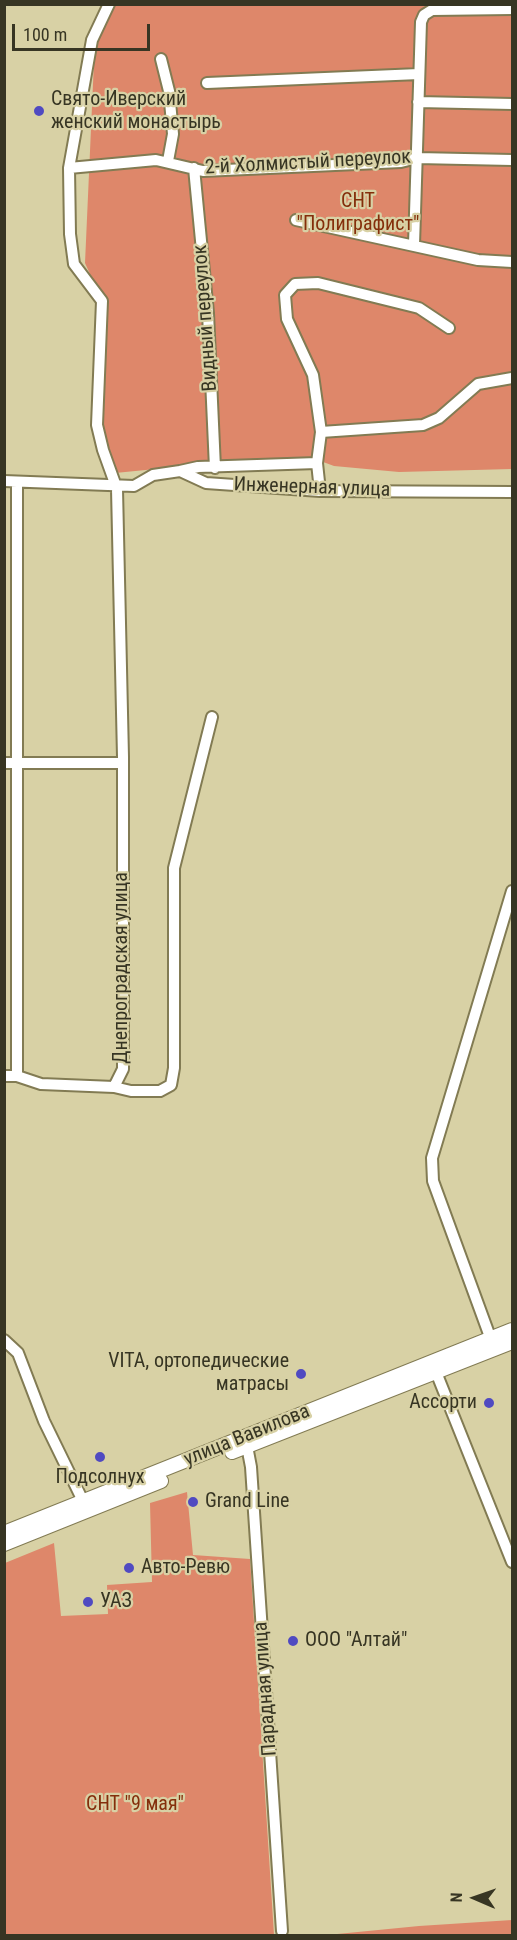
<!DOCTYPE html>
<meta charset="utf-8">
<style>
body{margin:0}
#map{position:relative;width:517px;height:1940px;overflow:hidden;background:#d8d1a5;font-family:"Roboto Condensed",sans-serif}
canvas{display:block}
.frame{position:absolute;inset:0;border:6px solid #373523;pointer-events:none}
.north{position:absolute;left:445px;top:1868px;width:60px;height:60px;-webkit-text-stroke:4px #d8d1a5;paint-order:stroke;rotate:272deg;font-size:16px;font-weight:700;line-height:24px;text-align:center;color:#373523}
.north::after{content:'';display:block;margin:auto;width:21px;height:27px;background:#373523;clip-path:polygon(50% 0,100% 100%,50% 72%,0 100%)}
.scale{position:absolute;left:12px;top:24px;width:138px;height:27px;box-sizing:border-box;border:3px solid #373523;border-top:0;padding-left:8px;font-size:18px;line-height:21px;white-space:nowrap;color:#373523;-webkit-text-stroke:4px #d8d1a5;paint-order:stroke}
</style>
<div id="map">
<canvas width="517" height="1940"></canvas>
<div class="frame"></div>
<div class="north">N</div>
<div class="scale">100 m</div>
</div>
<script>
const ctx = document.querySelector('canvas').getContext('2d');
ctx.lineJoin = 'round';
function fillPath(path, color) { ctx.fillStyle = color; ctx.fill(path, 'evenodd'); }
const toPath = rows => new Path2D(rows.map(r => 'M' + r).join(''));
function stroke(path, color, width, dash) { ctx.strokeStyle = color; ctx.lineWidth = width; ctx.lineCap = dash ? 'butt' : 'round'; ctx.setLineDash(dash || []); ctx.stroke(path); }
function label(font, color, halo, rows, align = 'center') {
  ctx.font = font + ' "Roboto Condensed",sans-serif'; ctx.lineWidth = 4.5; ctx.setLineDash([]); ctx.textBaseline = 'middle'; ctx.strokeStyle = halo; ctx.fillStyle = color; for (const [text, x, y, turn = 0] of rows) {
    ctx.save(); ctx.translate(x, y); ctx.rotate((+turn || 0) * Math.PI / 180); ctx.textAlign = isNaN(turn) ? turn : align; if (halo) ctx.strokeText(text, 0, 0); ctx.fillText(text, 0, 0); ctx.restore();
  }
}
fillPath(toPath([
 [110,5,512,5,512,469,399,472,334,466,315,459,217,463,115,473,101,423,102,301,85,263,95,39],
 [187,1492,193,1555,250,1559,274,1935,5,1935,5,1563,54,1543,61,1616,108,1614,107,1585,152,1582,150,1503],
 [512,1920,512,1935,327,1935,419,1926]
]), '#de876a');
const minor = toPath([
 [109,4,92,40,69,168,70,234,74,264,102,301,97,425,103,450,117,489,123,757,123,1069,114,1087],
 [161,59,169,91,173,134,168,161],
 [207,83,419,74],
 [418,102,512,104],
 [69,168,156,160,203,171,401,162,417,158,512,160],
 [194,168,208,313,215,468],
 [296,220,478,260,512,262],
 [414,245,421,22,424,15,432,10,512,9],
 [321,432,423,425,439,418,478,384,512,378],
 [180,471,198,467,317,463],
 [4,481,134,486,153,475,180,471,206,483,320,491,512,492],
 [320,491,317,463,321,432,313,375,287,319,285,295,295,284,318,283,419,308,449,328],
 [4,763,122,763],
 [4,1076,17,1076,41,1084,114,1087,131,1091,160,1091,171,1085,174,1068,174,868,212,717],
 [17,1076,17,482],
 [4,1340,18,1353,44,1421,83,1501],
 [493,1345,433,1181,432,1158,512,891],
 [436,1372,512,1562],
 [247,1446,251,1467,282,1931]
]);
const major = toPath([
 [232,1452,512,1342],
 [4,1533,512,1330],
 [4,1544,161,1481]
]);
stroke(minor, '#827b53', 14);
stroke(major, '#827b53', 16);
stroke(minor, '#fff', 10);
stroke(major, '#fff', 14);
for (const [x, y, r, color] of [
 [39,111,6,"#504ac1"],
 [301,1374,6,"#504ac1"],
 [489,1403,6,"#504ac1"],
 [100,1457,6,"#504ac1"],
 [193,1502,6,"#504ac1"],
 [129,1568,6,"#504ac1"],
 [88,1602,6,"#504ac1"],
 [293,1641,6,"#504ac1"]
]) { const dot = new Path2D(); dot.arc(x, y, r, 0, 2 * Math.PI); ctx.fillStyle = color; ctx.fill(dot); stroke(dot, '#d8d1a5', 2); }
label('20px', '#373523', '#d8d1a5', [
 ["Свято-Иверский",51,100],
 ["женский монастырь",51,123],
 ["VITA, ортопедические",289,1362,"right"],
 ["матрасы",289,1385,"right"],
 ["Ассорти",477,1403,"right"],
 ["Подсолнух",100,1478,"center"],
 ["Grand Line",205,1502],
 ["Авто-Ревю",141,1568],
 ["УАЗ",100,1602],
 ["ООО \"Алтай\"",305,1641]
], 'left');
label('20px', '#373523', '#d8d1a5', [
 ["2-й Холмистый переулок",308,163,-3],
 ["Видный переулок",206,318,-94],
 ["Инженерная улица",312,488,2],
 ["Днепроградская улица",122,968,-90],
 ["улица Вавилова",247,1436,-22],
 ["Парадная улица",266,1689,-94]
]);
label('20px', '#842e0b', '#d8d1a5', [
 ["СНТ",358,202],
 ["\"Полиграфист\"",358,225],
 ["СНТ \"9 мая\"",135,1805]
]);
</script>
